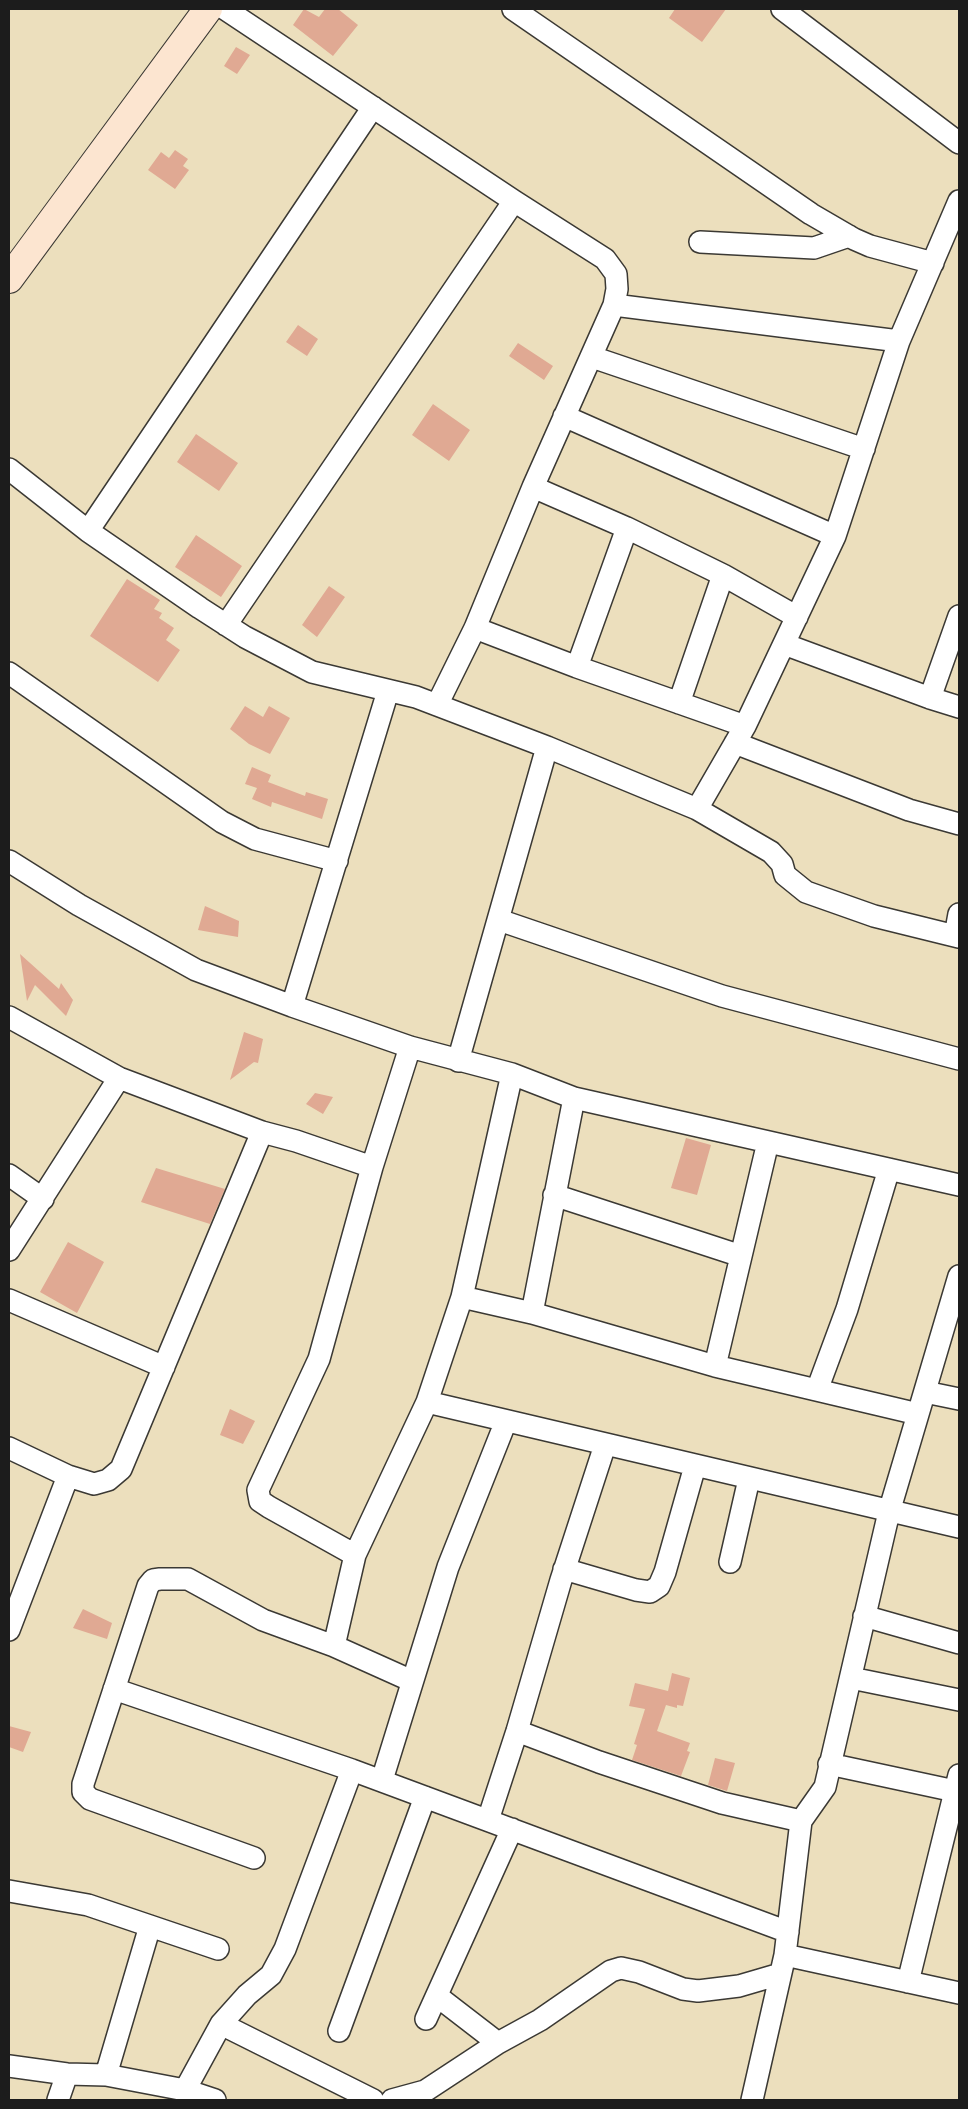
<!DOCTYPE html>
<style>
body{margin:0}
#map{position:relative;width:968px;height:2109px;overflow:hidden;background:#ecdfbd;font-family:"IM FELL Double Pica",serif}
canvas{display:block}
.frame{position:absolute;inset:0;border:10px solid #1c1c1c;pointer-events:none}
</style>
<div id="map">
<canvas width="968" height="2109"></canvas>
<div class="frame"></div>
</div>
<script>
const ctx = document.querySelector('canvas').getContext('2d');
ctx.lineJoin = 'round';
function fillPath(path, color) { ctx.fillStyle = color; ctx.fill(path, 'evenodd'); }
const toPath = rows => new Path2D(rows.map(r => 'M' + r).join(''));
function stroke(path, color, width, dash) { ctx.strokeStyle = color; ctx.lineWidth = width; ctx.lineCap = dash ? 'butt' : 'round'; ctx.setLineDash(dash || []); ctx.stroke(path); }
fillPath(toPath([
 [304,9,319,17,325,9,338,9,358,25,333,56,293,25],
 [675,9,726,9,702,42,669,18],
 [236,47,250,55,237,74,224,66],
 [175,150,188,159,183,166,189,170,175,189,148,170,161,152,169,158],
 [298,325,318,339,307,356,286,342],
 [518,343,553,366,544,380,509,356],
 [433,404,470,430,449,461,412,435],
 [196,434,238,463,219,491,177,462],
 [196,535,242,566,221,597,175,567],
 [127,579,160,600,154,609,162,613,159,618,174,628,166,640,180,650,158,682,90,636],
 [329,586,345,597,317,637,302,625],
 [245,706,263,717,269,706,290,718,270,754,249,744,230,729],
 [252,767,271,775,268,782,305,796,306,792,328,799,322,819,272,802,271,807,252,799,257,788,245,784],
 [205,906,239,921,238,937,198,930],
 [20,954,59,989,61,983,73,1000,66,1016,35,985,27,1001],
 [244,1032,263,1039,258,1063,254,1062,230,1080],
 [315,1093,333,1097,323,1114,306,1104],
 [686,1138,711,1145,697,1195,671,1188],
 [156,1168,225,1189,210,1224,141,1202],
 [68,1242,104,1262,77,1313,40,1292],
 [230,1409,255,1421,243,1444,220,1435],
 [83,1609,112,1623,107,1639,73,1628],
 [672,1673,690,1678,683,1706,677,1705,677,1708,666,1705,657,1731,690,1743,687,1751,690,1752,681,1776,632,1760,637,1745,634,1744,645,1709,629,1706,635,1683,668,1691],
 [9,1726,31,1732,23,1752,9,1747],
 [715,1758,735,1763,727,1791,708,1785]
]), '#e0a993');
const street = toPath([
 [225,9,514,201,605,259,616,274,617,289,614,305,533,487,475,628,437,705],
 [513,9,811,214,854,239,870,246,933,263],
 [782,9,959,143],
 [700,242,814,248,849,236],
 [614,305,899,341],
 [592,357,864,449],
 [564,416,835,536],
 [9,469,88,531,200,608,245,637,312,672,416,697,547,747,697,809,771,852,782,864,785,875,806,892,874,916,959,937],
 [533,487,627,528,723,575,797,617],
 [88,531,373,107],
 [226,625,514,201],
 [475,628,577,667,745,726],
 [784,644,930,698,959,707],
 [577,667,627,528],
 [9,673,222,822,255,839,337,861],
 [930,698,959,616],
 [679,703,723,575],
 [735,743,909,810,959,824],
 [697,809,745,726,835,536,899,341,959,201],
 [9,861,79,905,196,970,292,1006,410,1047,512,1074,574,1098,959,1185],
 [499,920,722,996,959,1059],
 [955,936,959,914],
 [292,1006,388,691],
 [9,1017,119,1078,262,1132,296,1141,372,1167],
 [458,1061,547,747],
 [9,1175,43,1199],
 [554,1195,741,1256],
 [9,1250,119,1078],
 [462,1297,532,1313,715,1366,918,1414],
 [9,1300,164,1367],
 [532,1313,574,1098],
 [715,1366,768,1142],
 [817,1390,847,1309,889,1169],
 [925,1392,959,1399],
 [427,1402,959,1527],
 [9,1448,68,1476,94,1484,108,1480,121,1469,262,1132],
 [355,1555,269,1507,260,1501,258,1490,319,1359,372,1167,410,1047],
 [730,1562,749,1479],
 [564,1569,636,1590,650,1592,659,1586,665,1572,695,1466],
 [864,1616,959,1643],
 [9,1630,68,1476],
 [334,1646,355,1555,427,1402,462,1297,512,1074],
 [851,1678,959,1700],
 [114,1689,352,1770,788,1932],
 [517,1731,599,1762,722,1803,801,1821],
 [829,1764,955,1791],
 [382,1780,448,1567,506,1421],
 [488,1820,517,1731,561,1580,605,1445],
 [254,1858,90,1799,83,1792,83,1784,148,1586,153,1580,160,1579,188,1579,263,1620,334,1646,412,1681],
 [9,1891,88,1905,218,1949],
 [785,1955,959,1993],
 [908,1982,959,1775],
 [437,1996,498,2043],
 [426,2019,512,1829],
 [221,2024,373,2100],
 [339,2031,425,1797],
 [9,2066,67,2074,106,2075,185,2090,215,2100],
 [106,2075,150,1926],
 [185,2090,221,2024,247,1995,271,1975,285,1949,352,1770],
 [58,2100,67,2074],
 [392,2100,425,2091,498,2043,540,2020,611,1971,621,1968,639,1972,683,1989,698,1991,739,1986,780,1974],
 [752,2100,785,1955,801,1821,825,1787,889,1512,959,1276]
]);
const secondary = toPath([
 [9,279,208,9]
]);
stroke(street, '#3b3934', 24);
stroke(secondary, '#3b3934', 30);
stroke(street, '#fff', 21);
stroke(secondary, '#fce5d0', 28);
</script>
